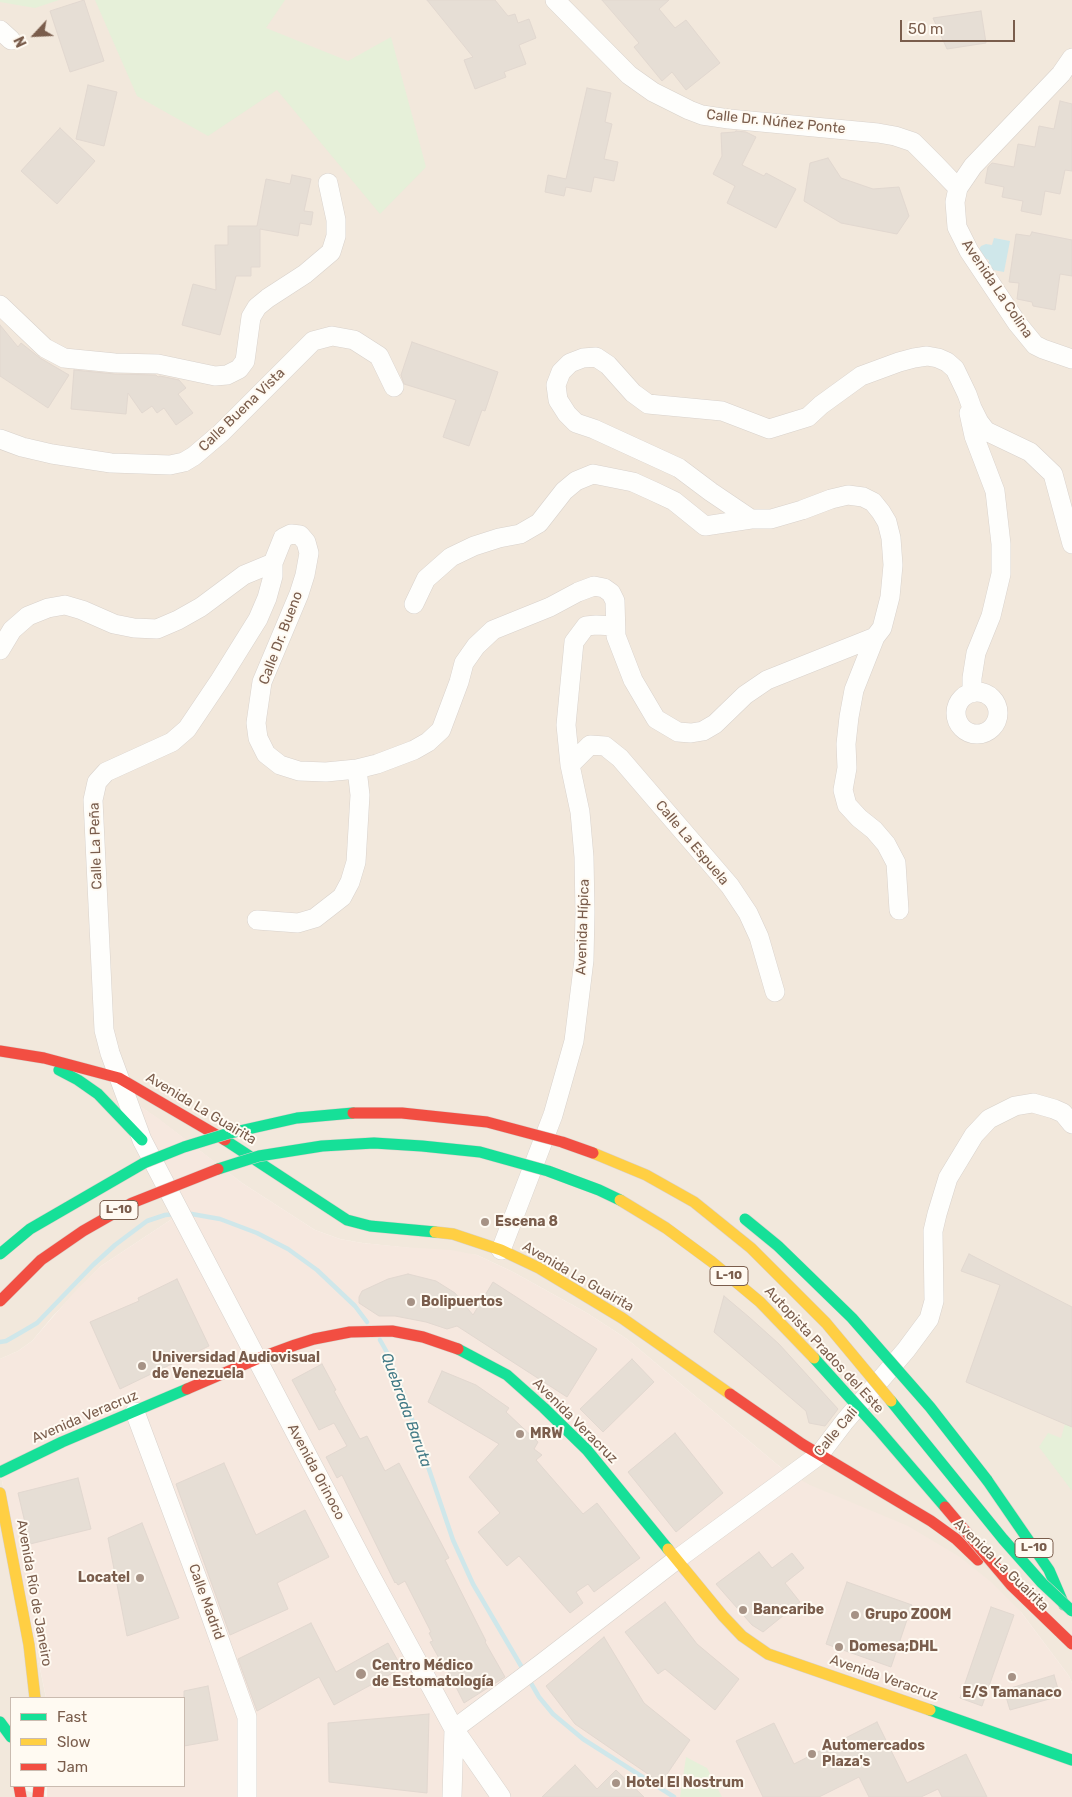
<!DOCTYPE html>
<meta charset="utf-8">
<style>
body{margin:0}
#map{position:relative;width:1072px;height:1797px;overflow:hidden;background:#f9f5ee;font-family:Rubik,sans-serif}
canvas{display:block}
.legend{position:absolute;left:10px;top:1697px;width:175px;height:90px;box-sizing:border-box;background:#fffaf2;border:1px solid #cabbb0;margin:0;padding:6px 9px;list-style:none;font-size:15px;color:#7a5d4c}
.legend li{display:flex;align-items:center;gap:10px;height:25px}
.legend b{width:25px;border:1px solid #cabbb0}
.north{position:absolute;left:10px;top:10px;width:50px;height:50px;-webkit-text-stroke:4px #fffaf2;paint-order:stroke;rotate:245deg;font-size:14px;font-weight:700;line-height:20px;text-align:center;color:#7a5d4c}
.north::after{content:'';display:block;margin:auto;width:18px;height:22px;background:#7a5d4c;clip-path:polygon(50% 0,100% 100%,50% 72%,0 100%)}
.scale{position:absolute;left:900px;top:20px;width:115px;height:22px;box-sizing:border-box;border:2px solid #7a5d4c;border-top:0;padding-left:6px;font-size:15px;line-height:18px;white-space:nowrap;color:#7a5d4c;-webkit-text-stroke:4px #fffaf2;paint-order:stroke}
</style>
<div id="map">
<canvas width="1072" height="1797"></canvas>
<ul class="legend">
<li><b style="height:6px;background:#16e098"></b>Fast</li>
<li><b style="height:6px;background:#ffcf43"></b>Slow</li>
<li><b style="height:6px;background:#f24e42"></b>Jam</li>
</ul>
<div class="north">N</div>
<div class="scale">50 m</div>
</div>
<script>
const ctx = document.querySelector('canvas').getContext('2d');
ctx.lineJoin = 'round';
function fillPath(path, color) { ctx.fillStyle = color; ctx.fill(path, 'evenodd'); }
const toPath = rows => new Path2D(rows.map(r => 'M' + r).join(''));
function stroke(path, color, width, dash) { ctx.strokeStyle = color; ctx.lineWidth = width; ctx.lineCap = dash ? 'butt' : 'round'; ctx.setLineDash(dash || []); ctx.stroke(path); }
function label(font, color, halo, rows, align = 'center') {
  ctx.font = font + ' Rubik,sans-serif'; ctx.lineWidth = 4; ctx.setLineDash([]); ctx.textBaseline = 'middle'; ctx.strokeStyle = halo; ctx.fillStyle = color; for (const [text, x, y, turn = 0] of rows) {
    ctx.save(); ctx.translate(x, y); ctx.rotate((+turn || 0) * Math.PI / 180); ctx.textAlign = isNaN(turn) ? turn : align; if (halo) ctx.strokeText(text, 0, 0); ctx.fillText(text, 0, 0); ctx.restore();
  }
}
fillPath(toPath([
 [0,0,1072,0,1072,1683,1069,1676,1021,1612,785,1471,627,1339,587,1313,513,1272,477,1255,362,1243,340,1239,315,1230,242,1183,157,1118,135,1103,178,1215,101,1266,53,1316,32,1341,18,1351,0,1359],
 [0,1471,46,1698,11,1698,11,1786,47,1797,0,1797]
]), '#f2e8dc');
fillPath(toPath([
 [135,1103,158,1118,242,1183,315,1230,340,1239,362,1243,403,1247,451,1250,477,1255,513,1272,587,1313,627,1339,785,1471,810,1485,908,1526,960,1557,990,1581,1021,1612,1069,1676,1072,1683,1072,1797,47,1797,47,1786,184,1786,184,1698,46,1698,0,1471,0,1359,18,1351,32,1341,77,1289,101,1266,178,1215]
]), '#f6e8df');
fillPath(toPath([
 [0,0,59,0,35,8,0,2],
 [95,0,285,0,266,28,348,61,391,37,426,167,380,214,277,90,208,136,137,96],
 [1065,1424,1072,1427,1072,1491,1039,1447,1048,1433,1061,1438],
 [686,1757,707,1768,722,1797,680,1797]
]), '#e6f0d9');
fillPath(toPath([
 [994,238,1010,241,1004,272,988,269,989,260,984,258,978,251,981,246,986,244,992,245]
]), '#cfe7ea');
stroke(toPath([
 [186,1213,220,1219,257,1233,288,1249,317,1270,355,1306,367,1322],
 [380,1340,389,1356,400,1384,453,1540,473,1584,524,1671],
 [0,1342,6,1341,20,1333,37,1323,93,1265,115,1245,147,1221,165,1215,176,1214],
 [528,1678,539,1697,553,1714,583,1739,674,1797]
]), '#cfe7ea', 4.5);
const building = toPath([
 [84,0,104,61,70,72,50,11,84,0],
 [427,0,495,0,508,16,515,14,518,23,529,19,536,38,519,45,526,64,504,72,506,77,475,89,464,60,473,57,427,0],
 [602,0,669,0,659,9,675,28,686,20,720,63,686,90,672,72,662,81,634,47,639,43,602,0],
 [981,11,986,43,947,49,933,18,981,11],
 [88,85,117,92,104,146,76,139,88,85],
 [587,88,611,93,605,122,612,124,604,159,618,162,614,181,594,177,591,192,566,187,564,196,545,192,548,175,566,179,587,88],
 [1060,101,1072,104,1072,171,1065,170,1060,194,1045,191,1041,215,1021,211,1023,201,1002,197,1004,187,985,183,988,167,992,163,1014,167,1018,144,1035,147,1039,126,1054,129,1060,101],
 [60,128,95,161,57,204,21,171,60,128],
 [736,131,746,132,756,137,742,165,764,176,766,173,796,189,776,228,727,203,735,186,713,174,722,156,721,133,735,132,736,131],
 [828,158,841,178,873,189,899,187,909,216,897,234,841,223,804,201,810,163,828,158],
 [292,175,311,179,304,211,313,212,311,225,300,223,298,236,260,229,260,267,251,267,251,276,236,276,220,335,182,325,193,284,216,290,215,245,228,245,228,226,257,226,266,179,290,184,292,175],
 [1032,232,1072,240,1072,276,1060,274,1055,310,1033,306,1032,302,1017,299,1019,283,1009,282,1016,234,1030,236,1032,232],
 [0,325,18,347,21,343,40,358,69,375,48,408,0,376,0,325],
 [412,342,498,372,485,411,482,410,469,446,443,437,456,400,404,384,401,375,412,342],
 [74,370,115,374,156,375,158,377,160,376,179,380,186,388,178,394,193,413,176,425,164,408,157,413,152,406,142,413,128,393,126,414,71,409,74,370],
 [969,1254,1072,1307,1072,1427,966,1382,1000,1285,961,1271,969,1254],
 [408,1274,436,1281,455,1293,473,1315,493,1282,597,1349,567,1397,457,1326,447,1329,426,1322,395,1316,379,1316,359,1303,359,1297,362,1291,388,1279,408,1274],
 [177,1279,209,1346,120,1389,90,1322,139,1301,138,1298,177,1279],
 [724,1296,749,1317,779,1344,838,1409,825,1426,809,1423,806,1411,714,1332,724,1296],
 [632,1359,654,1382,603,1432,580,1409,632,1359],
 [322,1364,336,1390,334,1391,360,1439,367,1436,385,1471,399,1463,449,1558,445,1560,486,1641,485,1642,505,1677,464,1703,442,1659,440,1660,430,1642,433,1641,429,1633,431,1632,405,1581,398,1585,396,1582,395,1583,342,1475,337,1478,326,1457,347,1446,334,1423,319,1430,292,1380,322,1364],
 [442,1371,476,1385,509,1408,506,1412,538,1442,534,1449,542,1455,536,1460,583,1514,597,1503,640,1558,594,1592,588,1584,576,1592,583,1603,570,1613,519,1556,507,1566,478,1532,500,1513,469,1477,499,1444,428,1402,442,1371],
 [675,1433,723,1493,676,1532,628,1472,675,1433],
 [224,1463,256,1535,305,1510,329,1557,277,1583,288,1609,230,1635,176,1484,224,1463],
 [78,1478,91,1529,30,1544,18,1493,78,1478],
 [142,1523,179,1618,127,1636,108,1538,142,1523],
 [759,1552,772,1568,792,1553,804,1568,785,1583,800,1602,763,1632,752,1625,716,1584,759,1552],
 [847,1582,912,1605,891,1667,826,1644,847,1582],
 [665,1602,697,1644,739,1679,715,1710,665,1669,658,1674,625,1632,665,1602],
 [991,1607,1014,1615,982,1706,960,1698,991,1607],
 [311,1623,336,1672,388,1643,402,1668,334,1705,319,1677,257,1711,238,1659,311,1623],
 [604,1637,644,1703,690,1740,661,1783,575,1724,546,1686,604,1637],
 [1054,1675,1060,1696,1010,1710,1004,1690,1054,1675],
 [208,1686,218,1740,184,1746,184,1691,208,1686],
 [429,1714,427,1793,329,1782,328,1723,429,1714],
 [877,1722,907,1783,966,1754,987,1797,942,1797,938,1789,921,1797,869,1797,859,1777,819,1797,763,1797,736,1741,774,1723,794,1764,877,1722],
 [575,1765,597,1789,616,1770,644,1797,542,1797,575,1765]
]);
fillPath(building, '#e6ded5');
stroke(building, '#e2d8d0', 1);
const street = toPath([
 [555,0,629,75,653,92,689,110,702,115,729,119,878,133,895,136,913,142,935,164,958,188],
 [0,30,11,40],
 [1072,58,1061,74,973,166,958,188,955,202,957,227,969,251,1017,323,1035,345,1043,349,1072,359],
 [0,305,45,348,64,358,115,363,158,364,215,376,227,375,239,369,245,361,251,317,257,307,268,298,305,274,331,252,336,236,336,220,328,183],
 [969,413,974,436,995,491,1001,544,1001,574,991,616,976,653,972,678,972,693],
 [0,439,22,447,52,454,111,463,170,465,184,462,194,456,221,433,313,341,332,336,354,340,379,356,394,387],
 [414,604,426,579,451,557,474,546,499,538,520,534,539,523,564,491,576,481,593,474,633,482,655,492,674,501,705,526,751,519],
 [875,637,854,690,849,717,846,744,847,768,843,790,847,805,859,818,874,830,886,844,896,863,899,910],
 [0,650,12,630,28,616,48,608,65,605,82,610,114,624,134,628,157,629,178,620,201,607,244,575,273,563],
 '956 713a21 21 0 1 1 42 0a21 21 0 1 1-42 0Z',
 [570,765,590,745,605,746,620,758,730,886,748,913,759,937,775,992],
 [257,920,298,923,315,918,342,897,350,882,356,862,360,795,357,769],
 [501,1250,553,1115,574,1041,584,960,585,912,584,857,580,812,570,765,566,725,574,642,586,626,596,625,615,626],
 [135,1412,203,1594,247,1717,247,1797],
 [454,1729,541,1664,676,1560,819,1455,845,1421,906,1350,929,1319,934,1301,933,1231,937,1214,948,1178,974,1135,989,1119,1015,1106,1033,1103,1054,1109,1063,1113,1072,1124],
 [452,1797,454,1729],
 [501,1797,454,1729,368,1571,142,1140,110,1053,104,1030,93,800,97,782,106,772,172,742,187,729,220,680,258,619,267,598,273,576,273,563,283,538,291,534,300,535,306,542,309,553,305,575,299,594,262,682,256,723,258,738,266,754,280,765,299,771,326,772,357,769,377,764,414,750,428,742,441,730,459,682,464,663,476,646,493,630,550,607,578,592,594,586,604,588,611,593,615,601,616,636,633,680,656,719,678,732,691,733,703,731,715,724,745,695,767,680,875,637,882,628,890,597,893,565,891,538,887,522,881,512,873,502,863,497,848,495,831,499,802,510,771,519,751,519,711,492,679,468,594,429,576,423,567,414,558,400,556,385,561,372,570,363,583,358,596,357,608,365,633,393,648,404,722,411,769,429,808,417,821,405,861,376,899,362,914,358,927,356,938,358,947,362,955,369,967,394,972,408,979,422,986,431,1030,452,1053,474,1072,544]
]);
const fast = toPath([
 [59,1070,78,1080,98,1094,142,1140],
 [225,1140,347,1220,370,1226,435,1232],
 [458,1349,507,1375,544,1408,587,1450,668,1549],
 [0,1472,62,1442,187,1389],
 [987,1480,1049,1570,1064,1605],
 [930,1710,1072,1760],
 [0,1722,11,1737]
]);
const slow = toPath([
 [435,1232,453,1234,501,1250,539,1268,622,1318,730,1394],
 [0,1493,29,1645,35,1698],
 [668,1549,723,1616,742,1636,768,1654,930,1710]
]);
const jam = toPath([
 [0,1051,44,1058,119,1078,225,1140],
 [187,1389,257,1359,295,1345,314,1339,350,1332,392,1331,423,1337,458,1349],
 [730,1394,802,1444,931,1521,956,1539,978,1560],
 [19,1786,21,1797],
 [38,1797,39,1786]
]);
stroke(street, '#d9d2cc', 20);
stroke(fast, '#d8d1c9', 12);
stroke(slow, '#d8d1c9', 12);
stroke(jam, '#d8d1c9', 12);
stroke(street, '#fefefc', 19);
stroke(fast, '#16e098', 11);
stroke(slow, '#ffcf43', 11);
stroke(jam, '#f24e42', 11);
const fastBridge = toPath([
 [218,1169,259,1156,322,1146,374,1143,422,1146,480,1152,548,1171,599,1190,620,1200],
 [745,1219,778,1246,852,1318,930,1407,987,1480],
 [0,1254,30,1229,144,1163,184,1147,226,1134,297,1118,353,1113],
 [814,1358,878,1429,945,1507],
 [891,1401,1003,1539,1042,1583,1072,1611]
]);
const slowBridge = toPath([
 [593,1153,646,1175,694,1202,751,1248,826,1323,891,1401],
 [620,1200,666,1228,712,1262,760,1302,814,1358]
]);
const jamBridge = toPath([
 [353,1113,402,1113,487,1122,562,1142,593,1153],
 [0,1301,41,1260,83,1231,132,1203,218,1169],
 [945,1507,1011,1585,1072,1644]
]);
stroke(fastBridge, '#dad1cb', 12, []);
stroke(slowBridge, '#dad1cb', 12, []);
stroke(jamBridge, '#dad1cb', 12, []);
stroke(fastBridge, '#16e098', 11);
stroke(slowBridge, '#ffcf43', 11);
stroke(jamBridge, '#f24e42', 11);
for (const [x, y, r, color] of [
 [485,1222,5,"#a69285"],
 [411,1302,5,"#a69285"],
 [142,1366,5,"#a69285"],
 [520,1434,5,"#a69285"],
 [140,1578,5,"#a69285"],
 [743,1610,5,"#a69285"],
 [855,1615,5,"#a69285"],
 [839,1647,5,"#a69285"],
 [361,1674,6,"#a69285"],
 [1012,1677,5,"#a69285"],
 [812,1754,5,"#a69285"],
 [616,1783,5,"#a69285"]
]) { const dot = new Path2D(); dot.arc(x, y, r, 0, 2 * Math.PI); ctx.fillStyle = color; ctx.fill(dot); stroke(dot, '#fffaf2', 2); }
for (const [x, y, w] of [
 [119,1210,38],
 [729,1276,38],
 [1034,1548,38]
]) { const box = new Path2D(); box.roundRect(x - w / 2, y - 9.5, w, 19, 4); ctx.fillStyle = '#fffaf2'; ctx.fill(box); stroke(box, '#7a5d4c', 1); }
label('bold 12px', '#7a5d4c', null, [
 ["L-10",119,1210],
 ["L-10",729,1276],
 ["L-10",1034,1548]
]);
label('14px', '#7a5d4c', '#fffaf2', [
 ["Calle Dr. Núñez Ponte",776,122,6],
 ["Avenida La Colina",997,289,56],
 ["Calle Buena Vista",242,410,-44],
 ["Calle Dr. Bueno",281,638,-69],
 ["Calle La Espuela",692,843,50],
 ["Calle La Peña",96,846,-92],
 ["Avenida Hípica",583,927,-88],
 ["Avenida La Guairita",201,1109,31],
 ["Avenida La Guairita",578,1277,30],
 ["Autopista Prados del Este",824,1350,47],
 ["Avenida Veracruz",85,1417,-23],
 ["Avenida Veracruz",575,1421,45],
 ["Calle Cali",836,1432,-50],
 ["Avenida Orinoco",316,1472,62],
 ["Avenida La Guairita",1001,1565,44],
 ["Avenida Río de Janeiro",34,1593,80],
 ["Calle Madrid",206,1602,70],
 ["Avenida Veracruz",884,1678,19]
]);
label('bold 14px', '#7a5d4c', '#fffaf2', [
 ["Escena 8",495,1222],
 ["Bolipuertos",421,1302],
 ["Universidad Audiovisual",152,1358],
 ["de Venezuela",152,1374],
 ["MRW",530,1434],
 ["Locatel",130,1578,"right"],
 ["Bancaribe",753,1610],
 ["Grupo ZOOM",865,1615],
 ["Domesa;DHL",849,1647],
 ["Centro Médico",372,1666],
 ["de Estomatología",372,1682],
 ["E/S Tamanaco",1012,1693,"center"],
 ["Automercados",822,1746],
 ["Plaza's",822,1762],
 ["Hotel El Nostrum",626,1783]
], 'left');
label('italic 15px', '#427a86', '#fffaf2', [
 ["Quebrada Baruta",406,1410,70]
]);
</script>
